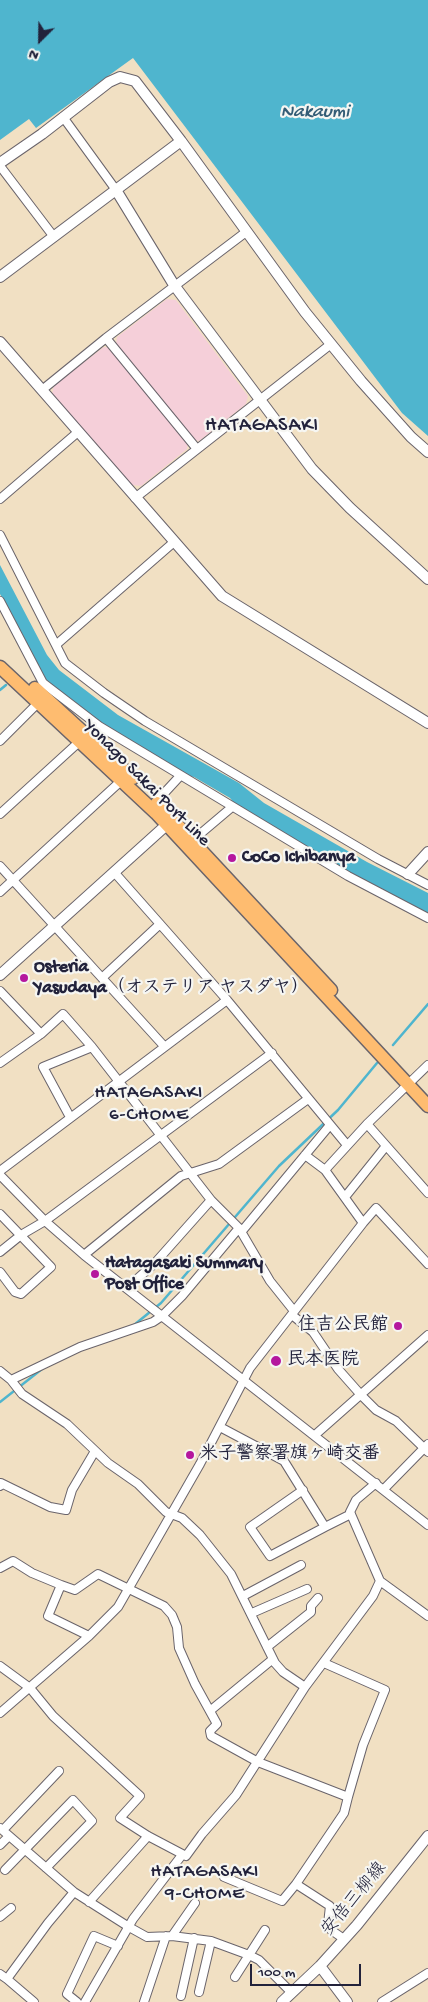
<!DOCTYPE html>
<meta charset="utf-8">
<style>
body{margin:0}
#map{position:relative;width:428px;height:2002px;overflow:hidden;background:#f1e0c3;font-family:"Gochi Hand",sans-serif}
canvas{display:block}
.north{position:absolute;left:15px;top:15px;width:50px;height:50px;-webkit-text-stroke:4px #f6f6f2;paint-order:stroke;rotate:203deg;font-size:14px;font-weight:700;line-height:20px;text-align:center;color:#22223b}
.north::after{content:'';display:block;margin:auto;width:18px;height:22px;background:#22223b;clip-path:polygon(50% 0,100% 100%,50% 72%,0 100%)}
.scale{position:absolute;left:250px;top:1964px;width:111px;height:22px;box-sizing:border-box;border:2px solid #22223b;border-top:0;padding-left:6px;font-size:15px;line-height:18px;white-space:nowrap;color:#22223b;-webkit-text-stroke:4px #f6f6f2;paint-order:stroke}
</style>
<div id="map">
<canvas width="428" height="2002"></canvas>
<div class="north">N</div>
<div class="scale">100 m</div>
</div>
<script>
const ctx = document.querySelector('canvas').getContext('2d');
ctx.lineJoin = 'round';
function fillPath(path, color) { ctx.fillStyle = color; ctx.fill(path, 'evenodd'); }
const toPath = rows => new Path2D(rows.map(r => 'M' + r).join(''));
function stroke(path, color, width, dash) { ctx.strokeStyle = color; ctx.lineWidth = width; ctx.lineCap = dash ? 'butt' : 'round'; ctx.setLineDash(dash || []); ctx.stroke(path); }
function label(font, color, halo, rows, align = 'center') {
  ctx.font = font + ' "Gochi Hand","Klee One",sans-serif'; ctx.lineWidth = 4.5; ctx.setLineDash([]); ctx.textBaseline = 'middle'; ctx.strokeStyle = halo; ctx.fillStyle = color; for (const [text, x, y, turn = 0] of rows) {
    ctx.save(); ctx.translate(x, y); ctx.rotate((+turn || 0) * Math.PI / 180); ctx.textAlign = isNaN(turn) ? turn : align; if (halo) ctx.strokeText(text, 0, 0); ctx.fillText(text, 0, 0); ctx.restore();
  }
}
fillPath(toPath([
 [167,299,176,300,248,396,246,404,199,441,193,439,116,344,117,337],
 [104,347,111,348,188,443,187,449,141,486,132,485,52,394,54,385]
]), '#f5cfd9');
fillPath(toPath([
 [0,0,428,0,428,436,402,413,133,58,36,128,29,119,0,140],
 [0,565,47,655,59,670,118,715,239,783,264,803,367,862,428,893,428,913,351,875,325,857,324,859,323,856,235,804,230,798,194,777,188,776,105,726,47,682,34,662,36,661,0,594]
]), '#4fb5ce');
stroke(toPath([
 [0,690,6,685],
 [97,735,101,731],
 [393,1045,428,1004],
 [134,1325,161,1303,279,1166,338,1110,377,1063],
 [0,1402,42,1369]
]), '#4fb5ce', 2.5);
const minor = toPath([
 [63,117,116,190],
 [0,166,54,237],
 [106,338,246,232],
 [42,390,106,338,197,449],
 [135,498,331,344],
 [0,499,78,432],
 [0,535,65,663,104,693,145,721,378,859,428,885],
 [0,601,43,683,99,726,348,876,428,918],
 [57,644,174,542],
 [0,741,41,700],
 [156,802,180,776],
 [0,814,79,742],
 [193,840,232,807],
 [0,866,164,1046],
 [114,872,160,924],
 [0,892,122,780],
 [102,978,160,924,227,1000,347,1145],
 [0,991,41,1034,63,1014,92,1047,43,1067,70,1117],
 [92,1047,211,1200,155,1263,127,1288],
 [0,1063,41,1034],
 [367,1124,428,1193],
 [305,1155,325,1170],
 [0,1171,227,1000],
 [0,1175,45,1221,84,1255,428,1525],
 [345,1197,386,1146],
 [0,1214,51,1267,21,1294,15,1292,0,1272],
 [363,1223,376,1208,428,1264],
 [239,1228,270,1281,294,1311],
 [242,1231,330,1125],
 [0,1252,21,1235,45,1221,272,1053],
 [84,1255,181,1176,219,1164,308,1099],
 [292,1315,313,1332,338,1369,361,1395,376,1410,396,1421,428,1452],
 [0,1371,11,1380,22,1394,67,1424,108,1463,138,1484,166,1512,182,1518,200,1535,231,1574,275,1663,283,1672,305,1687,373,1596,380,1581,350,1512,356,1500,376,1483],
 [11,1380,80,1347,153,1322,162,1316,182,1296,239,1228,211,1200],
 [220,1427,284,1461,325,1527,351,1514],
 [315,1435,428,1335],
 [0,1486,1,1483,50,1507,66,1510,72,1490,95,1451],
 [384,1489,428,1444],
 [303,1490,250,1527,270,1556,325,1527],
 [0,1568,13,1561,32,1573,61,1585,48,1616,89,1636],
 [380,1581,428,1616],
 [61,1585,75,1590,98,1574,164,1606,172,1615,177,1627,179,1648,195,1684,217,1724,210,1731,211,1736,258,1762,348,1797,344,1813,296,1884,330,1906,328,1924,331,1930,344,1939],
 [243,1596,301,1565],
 [252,1613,307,1589],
 [267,1647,311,1612,311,1606,318,1598],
 [324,1663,385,1690,363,1745,348,1797],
 [0,1666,30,1688,53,1716,140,1796,120,1818,148,1836,186,1856,202,1834,236,1795,305,1687],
 [211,1710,273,1659],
 [0,1713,89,1636,118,1607,200,1464,250,1368,363,1223,325,1170,367,1124,428,1065],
 [0,1828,74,1892,129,1927,147,1937,172,1936,211,1941,249,1955,259,1960,292,1993],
 [3,1830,59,1771],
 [0,1845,9,1836],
 [5,1870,73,1800,92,1821,46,1868],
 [224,1877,282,1901,296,1884],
 [89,1902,148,1836],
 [0,1917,11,1908],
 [172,1936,195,1903],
 [0,1974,7,1979,48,1923,74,1892],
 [235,1977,265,1930],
 [7,1979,34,2002],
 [199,1992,211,1941],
 [181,1996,194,1938],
 [77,2002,67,1994,94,1936,118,1946],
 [85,2002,133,1919,182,1855],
 [144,2002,166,1936],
 [382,2002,428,1973]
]);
const tertiary = toPath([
 [0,163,42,134,109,82,120,77,135,81,181,141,305,312,361,381,411,437,428,452],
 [116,190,174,285,312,469,350,508,428,579],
 [0,277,181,141],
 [0,342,222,596,428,723],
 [408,874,428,852],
 [0,975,172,820],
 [320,1966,347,2002],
 [282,2002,320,1966,357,1925,428,1836]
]);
const primary = toPath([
 [0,667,156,813,428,1106],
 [35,688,133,778],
 [157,803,331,990]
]);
stroke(minor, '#6a646b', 10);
stroke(tertiary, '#6a646b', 12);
stroke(primary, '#6a646b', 15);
stroke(minor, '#fff', 8);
stroke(tertiary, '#fff', 10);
stroke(primary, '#febc70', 12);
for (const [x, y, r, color] of [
 [232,858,5,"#b5179e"],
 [24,978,5,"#b5179e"],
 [95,1274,5,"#b5179e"],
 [398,1326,5,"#b5179e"],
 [276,1361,6,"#b5179e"],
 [190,1455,5,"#b5179e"]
]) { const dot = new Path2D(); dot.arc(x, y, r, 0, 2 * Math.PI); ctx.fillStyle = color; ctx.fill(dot); stroke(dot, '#f6f6f2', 2); }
label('18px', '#22223b', '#f6f6f2', [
 ["Yonago Sakai Port Line",146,784,45],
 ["安倍三柳線",355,1900,-50]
]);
label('bold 18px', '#22223b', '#f6f6f2', [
 ["CoCo Ichibanya",242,858],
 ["Osteria",34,968],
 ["Yasudaya（オステリア ヤスダヤ）",34,989],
 ["Hatagasaki Summary",105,1264],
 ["Post Office",105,1285],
 ["住吉公民館",388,1326,"right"],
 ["民本医院",287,1361],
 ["米子警察署旗ヶ崎交番",200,1455]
], 'left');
label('italic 19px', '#345d76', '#f6f6f2', [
 ["Nakaumi",315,113]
]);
ctx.letterSpacing = '1px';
label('19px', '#22223b', '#f6f6f2', [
 ["HATAGASAKI",149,1094],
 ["6-CHOME",149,1116],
 ["HATAGASAKI",205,1873],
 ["9-CHOME",205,1895]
]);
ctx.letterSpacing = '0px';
ctx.letterSpacing = '1px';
label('20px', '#22223b', '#f6f6f2', [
 ["HATAGASAKI",262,427]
]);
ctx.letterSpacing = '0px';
</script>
